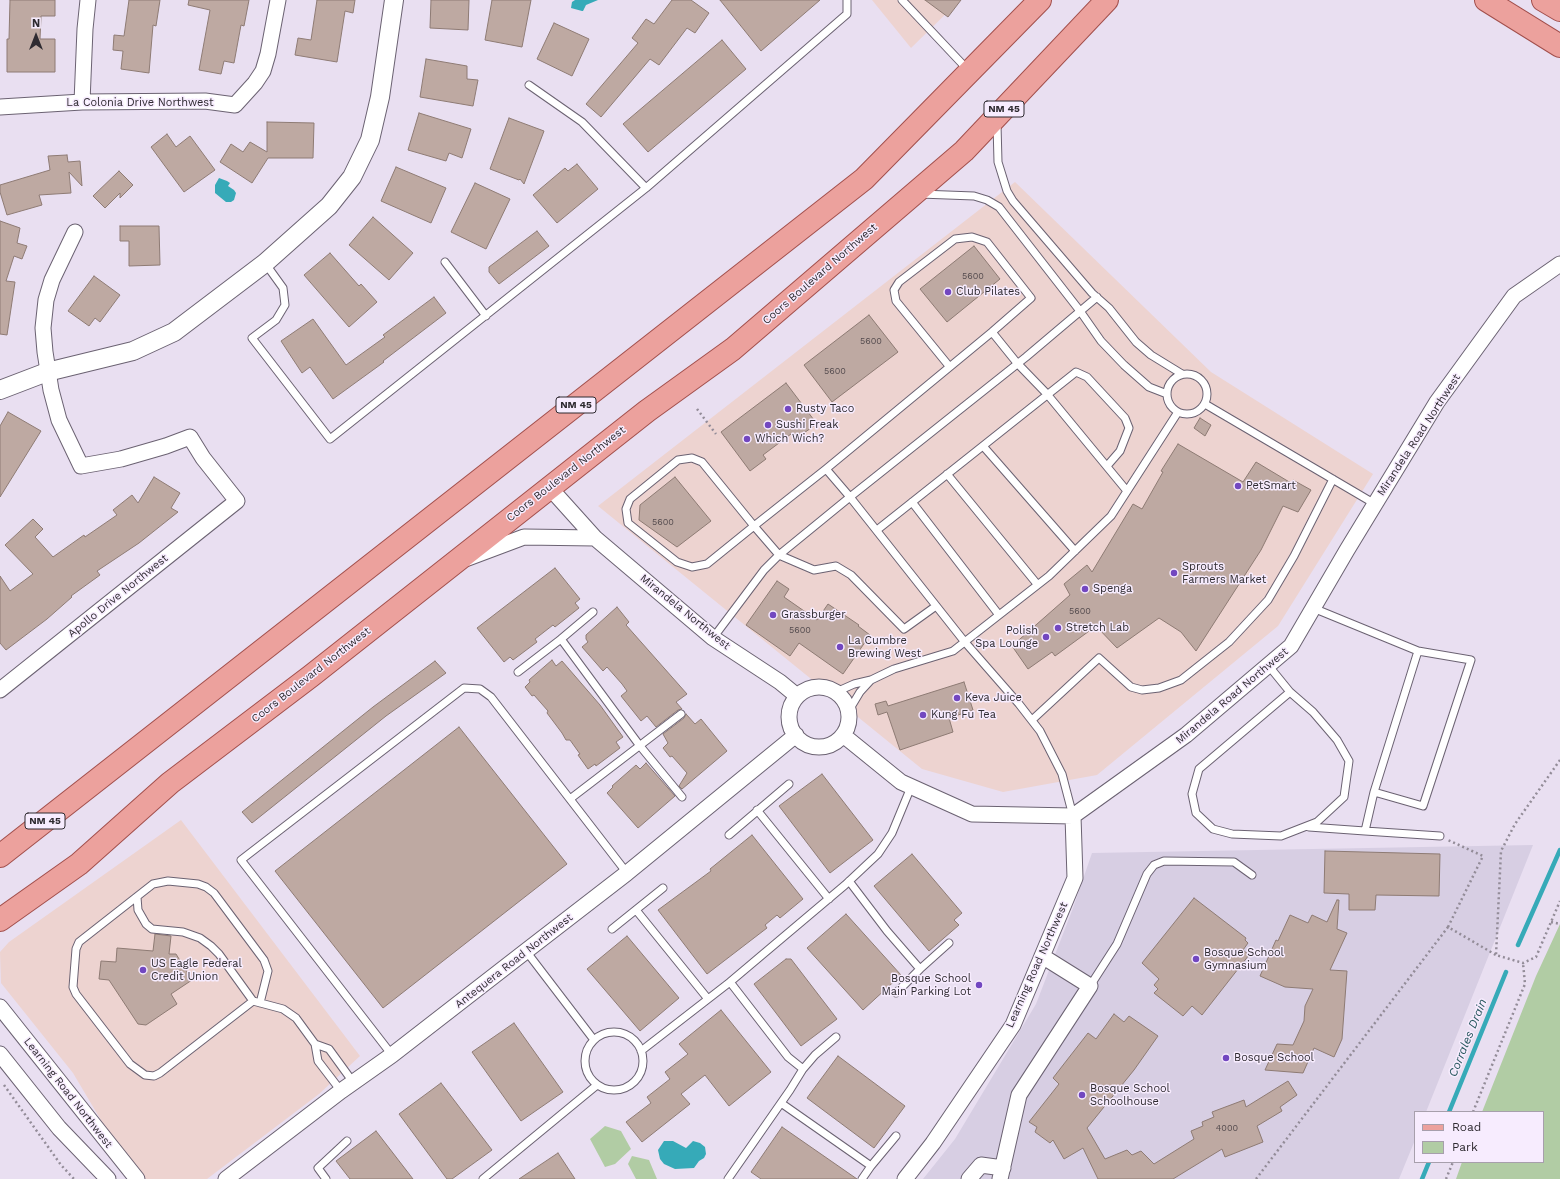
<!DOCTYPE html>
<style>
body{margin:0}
#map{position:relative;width:1560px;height:1179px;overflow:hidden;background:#e9dff1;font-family:"Work Sans",sans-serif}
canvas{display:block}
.legend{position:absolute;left:1414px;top:1111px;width:130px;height:52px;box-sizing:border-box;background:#f7ecfe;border:1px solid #a79fac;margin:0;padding:5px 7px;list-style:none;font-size:12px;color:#2f2b31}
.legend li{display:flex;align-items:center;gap:8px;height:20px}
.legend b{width:20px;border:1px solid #a79fac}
.north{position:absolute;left:16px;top:16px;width:40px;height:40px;-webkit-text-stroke:3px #f7ecfe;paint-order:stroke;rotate:0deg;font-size:11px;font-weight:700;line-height:16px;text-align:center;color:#2f2b31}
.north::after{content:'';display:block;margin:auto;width:14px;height:18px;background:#2f2b31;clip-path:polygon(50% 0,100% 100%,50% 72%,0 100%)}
</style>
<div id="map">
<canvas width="1560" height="1179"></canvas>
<ul class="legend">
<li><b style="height:5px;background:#eca19d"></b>Road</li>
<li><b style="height:11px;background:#b1cca4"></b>Park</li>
</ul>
<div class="north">N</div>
</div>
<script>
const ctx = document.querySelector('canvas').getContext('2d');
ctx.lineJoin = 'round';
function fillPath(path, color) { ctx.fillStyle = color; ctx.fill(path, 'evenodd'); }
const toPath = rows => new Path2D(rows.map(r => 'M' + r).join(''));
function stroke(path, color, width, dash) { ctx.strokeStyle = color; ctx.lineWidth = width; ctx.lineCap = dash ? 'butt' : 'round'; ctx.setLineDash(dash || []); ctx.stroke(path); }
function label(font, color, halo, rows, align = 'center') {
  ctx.font = font + ' "Work Sans",sans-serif'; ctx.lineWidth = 3; ctx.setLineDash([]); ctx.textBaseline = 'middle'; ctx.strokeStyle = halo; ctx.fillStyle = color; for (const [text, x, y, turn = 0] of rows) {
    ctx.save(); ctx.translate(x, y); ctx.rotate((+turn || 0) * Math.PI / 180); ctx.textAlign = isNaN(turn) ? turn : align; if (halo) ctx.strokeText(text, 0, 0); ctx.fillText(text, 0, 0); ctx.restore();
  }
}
fillPath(toPath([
 [872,0,960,0,911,48],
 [1015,182,1211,372,1373,474,1278,626,1097,775,1003,792,922,769,598,506],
 [181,820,360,1056,319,1094,207,1179,146,1179,105,1127,73,1073,1,983,0,952,9,942]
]), '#edd3d0');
fillPath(toPath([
 [1533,845,1426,1112,1415,1112,1415,1140,1399,1179,923,1179,955,1139,1036,1004,1073,908,1092,853]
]), '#d7cee3');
fillPath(toPath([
 [1560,924,1560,1179,1456,1179,1462,1162,1543,1162,1543,1112,1482,1112,1536,976],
 [605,1126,621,1131,631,1149,615,1164,605,1167,590,1139],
 [632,1156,649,1160,657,1179,636,1179,628,1164]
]), '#b1cca4');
fillPath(toPath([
 [575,0,598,0,586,5,583,11,582,11,571,8,572,2],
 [219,178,227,181,230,183,228,186,234,190,236,193,234,200,231,202,226,202,215,193,215,185],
 [664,1141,673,1141,686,1148,693,1141,700,1143,705,1147,706,1154,704,1158,699,1161,694,1168,675,1169,664,1164,660,1159,658,1150]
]), '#36aab8');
stroke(toPath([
 [1518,945,1560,850],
 [1449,1112,1506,972],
 [1422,1179,1429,1162]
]), '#36aab8', 4.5);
const building = toPath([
 [10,0,55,0,55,16,41,16,40,39,55,39,55,72,7,72,7,39,9,39,10,0],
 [129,0,160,0,156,26,153,25,149,73,121,69,123,51,113,50,114,35,124,36,129,0],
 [189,0,249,0,244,26,241,25,234,63,224,61,221,74,199,70,210,10,188,5,189,0],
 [317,0,355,0,353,13,345,11,337,62,295,55,298,38,311,40,317,0],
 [431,0,469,0,468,30,430,28,431,0],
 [492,0,531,0,522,47,485,40,492,0],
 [672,0,691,0,709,13,695,33,687,28,659,65,650,59,601,117,586,104,638,43,632,38,646,19,654,24,672,0],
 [720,0,820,0,761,51,720,0],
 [925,0,961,0,948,17,925,0],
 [554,23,589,39,572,76,537,59,554,23],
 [722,40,746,69,648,152,623,124,722,40],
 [426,59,467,66,467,79,478,80,473,106,420,97,426,59],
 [419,113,471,129,462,158,449,153,446,161,408,150,419,113],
 [509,118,544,131,524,184,520,179,519,180,490,169,509,118],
 [267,122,314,123,313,158,268,158,252,183,220,162,231,144,243,152,250,142,267,152,267,122],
 [167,134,176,147,190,136,215,170,184,192,151,147,167,134],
 [67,155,68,162,80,161,82,186,69,172,71,193,39,195,42,205,7,215,0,192,0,185,50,170,48,156,67,155],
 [577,164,598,189,557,223,533,195,565,168,568,171,577,164],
 [396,167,446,188,431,223,381,201,396,167],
 [119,171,133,185,120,198,120,193,105,208,93,196,119,171],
 [475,183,510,199,486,249,451,232,475,183],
 [373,217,413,253,389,280,349,245,373,217],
 [0,221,20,228,17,243,27,246,22,259,14,256,6,281,15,282,7,335,0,334,0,221],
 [120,226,159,226,160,265,129,266,129,241,120,241,120,226],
 [537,231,549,246,499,284,489,272,489,267,537,231],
 [974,246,1000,279,947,322,920,289,974,246],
 [330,253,359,286,361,284,377,302,349,327,304,275,330,253],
 [94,276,120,295,100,322,95,318,89,326,68,311,94,276],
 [434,297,446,313,383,361,384,362,333,399,310,367,302,373,281,341,313,319,346,365,385,337,383,335,434,297],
 [869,315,898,352,832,402,804,365,869,315],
 [786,383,817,424,795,439,791,434,763,455,766,459,750,471,721,432,786,383],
 [8,412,41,431,0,497,0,426,8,412],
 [1200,418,1211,425,1205,436,1194,428,1200,418],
 [1178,444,1243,482,1256,462,1291,483,1293,480,1311,490,1298,512,1283,506,1261,550,1196,651,1181,632,1159,618,1117,648,1096,626,1055,656,1052,652,1028,669,1012,646,1070,595,1064,584,1087,565,1092,572,1133,504,1142,509,1163,472,1161,471,1178,444],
 [154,477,180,493,171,508,178,512,139,543,97,571,100,575,71,596,72,597,47,619,6,650,0,643,0,576,10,591,33,574,5,545,33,519,43,529,35,537,53,557,84,535,85,537,117,515,113,510,132,495,138,503,154,477],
 [675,477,711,521,677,547,639,520,640,505,675,477],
 [555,568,580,599,575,603,579,608,555,627,553,625,535,639,537,642,513,660,510,657,504,662,477,628,555,568],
 [777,581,789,589,784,597,817,620,828,604,859,625,858,626,870,635,843,674,799,643,790,656,746,625,777,581],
 [617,607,629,622,626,625,687,694,676,702,682,709,678,710,656,727,647,716,641,721,621,696,627,691,622,684,607,667,603,671,582,647,588,642,586,639,586,635,617,607],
 [552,660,556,666,562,661,600,705,623,737,616,742,620,748,596,766,595,764,588,769,578,755,580,754,570,740,566,740,562,733,547,713,548,711,534,695,532,696,525,687,530,682,529,680,552,660],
 [435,661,446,673,386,716,252,823,242,812,373,707,435,661],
 [964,682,973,710,949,718,953,732,900,750,887,712,878,715,875,704,886,701,888,706,964,682],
 [686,714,695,724,701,719,727,751,682,789,679,786,687,773,672,756,670,757,663,748,668,743,663,734,684,718,686,714],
 [459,727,567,864,383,1008,275,871,459,727],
 [646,763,675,796,638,828,607,793,613,787,612,786,636,765,640,769,646,763],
 [822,774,873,840,830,873,779,806,822,774],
 [752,835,803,899,780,918,777,915,765,925,767,928,707,974,658,910,711,871,710,869,752,835],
 [1325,851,1440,854,1439,896,1376,895,1375,910,1349,910,1349,894,1324,893,1325,851],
 [912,854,962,913,954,920,959,925,929,951,874,886,912,854],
 [1194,898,1246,938,1245,940,1248,943,1243,950,1249,955,1202,1015,1192,1006,1183,1016,1154,993,1158,989,1154,985,1159,979,1142,963,1194,898],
 [1337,900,1339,900,1337,929,1347,933,1330,970,1347,971,1342,1039,1334,1057,1314,1048,1303,1073,1265,1070,1277,1044,1293,1045,1304,1021,1305,1006,1313,989,1285,987,1260,976,1276,940,1278,941,1290,915,1308,923,1312,915,1327,922,1337,900],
 [846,914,901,975,863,1010,807,948,846,914],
 [155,934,171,936,169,954,176,954,192,980,171,994,177,1004,146,1025,138,1024,109,980,99,979,101,961,116,962,117,948,153,951,155,934],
 [627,936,679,998,640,1031,587,969,627,936],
 [786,959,791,959,837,1019,801,1046,754,984,786,959],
 [721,1010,771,1072,729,1106,705,1075,681,1094,690,1104,642,1142,626,1122,651,1103,647,1097,670,1079,665,1072,688,1054,679,1044,721,1010],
 [1114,1014,1124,1022,1129,1016,1158,1036,1134,1070,1087,1128,1105,1159,1127,1150,1132,1155,1141,1151,1154,1164,1194,1139,1191,1131,1203,1126,1202,1122,1214,1117,1212,1112,1244,1100,1246,1107,1288,1081,1297,1095,1280,1107,1282,1111,1257,1126,1263,1142,1225,1157,1222,1149,1173,1179,1098,1179,1083,1148,1064,1159,1053,1140,1050,1143,1035,1132,1037,1127,1029,1122,1059,1084,1053,1078,1088,1033,1096,1039,1114,1014],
 [514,1023,563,1092,521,1121,472,1052,514,1023],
 [838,1056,905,1106,874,1148,807,1098,838,1056],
 [441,1083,492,1150,452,1179,447,1179,399,1114,441,1083],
 [782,1127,857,1179,761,1179,751,1172,782,1127],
 [376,1131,413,1179,350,1179,336,1161,376,1131],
 [558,1153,575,1179,519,1179,558,1153]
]);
fillPath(building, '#bea9a2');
stroke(building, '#8e7b74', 1);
const service = toPath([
 [902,0,968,70],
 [529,85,582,122,646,188],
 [997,124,998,162,1007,191,1013,201,1092,293,1109,308,1136,342,1151,355,1182,374],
 [920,194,974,196,987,200,999,207,1080,311,1101,341,1124,365,1149,387,1167,394],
 [445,262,486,316],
 [265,263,283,288,285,305,276,320,252,338,330,439,646,188,847,14,847,0],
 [992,332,1017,363,1047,394,1127,491],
 '1167 394a20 20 0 1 1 40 0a20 20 0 1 1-40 0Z',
 [1205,404,1375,504],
 [983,446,1075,551],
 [826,469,850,497,1026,357,1097,297],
 [947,474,1037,584],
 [912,502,999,615],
 [877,530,1076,372,1087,377,1125,418,1129,428,1120,451,1107,466],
 [936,606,904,629,851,575,836,566,814,570,779,555,754,526,707,564,692,567,677,562,628,523,626,509,630,499,678,460,692,458,702,462,754,526,826,469,992,332,1031,298,987,242,972,237,955,239,899,282,894,290,896,301,949,366],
 [1313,608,1418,651,1374,792,1365,831,1440,836],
 [713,638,764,570,779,555,850,497,964,641,1019,704,1040,731,1062,774,1073,816],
 [561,639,593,612],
 [1268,665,1290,692,1313,712,1337,740,1349,761,1344,797,1317,822,1281,836,1232,834,1213,829,1196,813,1192,794,1199,769,1290,692],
 [518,672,561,639,640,746,682,797],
 [871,680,894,669,953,651,1049,576,1111,516,1178,412],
 [836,692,854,684,871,680,860,692,848,712],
 [1032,720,1099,658,1131,687,1142,690,1159,688,1181,680,1229,642,1268,600,1294,556,1333,479],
 [1374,792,1423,806,1471,660,1418,651],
 [570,799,681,714],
 [757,810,829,899],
 [1309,827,1365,831],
 [729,835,789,784],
 [849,881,887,931,920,969,896,993],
 [137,897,138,910,146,924,152,929,183,932,200,938,211,946,219,954,253,1001,283,1009,296,1018,315,1044,318,1061,341,1091],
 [636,910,708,999],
 [612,929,663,888],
 [526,951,594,1040],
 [920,969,949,943],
 [1090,986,1117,944,1147,874,1154,865,1164,861,1234,862,1252,875],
 [253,1001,160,1073,154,1076,145,1075,130,1064,76,994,73,987,76,949,79,942,153,884,168,881,198,884,206,887,214,893,264,960,268,971,260,1003],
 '585 1061a29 29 0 1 1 58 0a29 29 0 1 1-58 0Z',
 [315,1044,329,1049,353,1082],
 [641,1051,730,982],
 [392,1055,241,860,464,688,480,689,491,697,627,873],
 [803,1069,815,1055,836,1037],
 [781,1103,871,1166,862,1179],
 [871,1166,896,1136],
 [326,1179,318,1168,347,1141],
 [483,1179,597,1085],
 [728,1179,790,1090,803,1069,788,1057,730,982,845,885,878,854,892,833,911,787]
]);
const minor = toPath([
 [82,102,85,29,88,0],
 [0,107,82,102,205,101,235,105,255,83,263,71,268,54,278,0],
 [550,488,595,538,713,638,780,682,797,696],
 [468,558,524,537,595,538],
 '789 717a30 30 0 1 1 60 0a30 30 0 1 1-60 0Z',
 [0,690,237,501,203,458,190,437,166,446,121,459,81,466,59,420,51,390,45,352,43,328,46,300,52,280,75,232],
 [843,735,901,782,972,814,1073,816,1186,735,1291,646,1347,550,1437,402,1514,296,1560,264],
 [0,1007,137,1179],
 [0,1054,59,1128,108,1179],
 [226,1179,341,1091,392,1055,526,951,627,873,796,735],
 [905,1179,933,1143,1013,1025,1075,878,1073,816],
 [969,1179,981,1165,1003,1168],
 [1000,1179,1019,1095,1090,986,1042,956]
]);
const tertiary = toPath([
 [0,390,47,372,133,351,174,332,265,263,329,206,352,177,370,140,380,97,394,0]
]);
const primary = toPath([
 [1486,0,1560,46],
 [1543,0,1560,10],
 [0,856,864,179,1040,0],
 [0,920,79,864,170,783,311,676,647,411,733,349,964,151,1107,0]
]);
stroke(service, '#6b6272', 9);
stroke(minor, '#6b6272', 17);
stroke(tertiary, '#6b6272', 20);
stroke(primary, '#a24f4c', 24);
stroke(toPath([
 [697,409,716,434],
 [1560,760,1515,824,1501,851,1496,955,1523,963,1536,957,1560,901],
 [1551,922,1560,924],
 [1448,927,1483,856,1448,840],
 [4,1085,61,1165,74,1179],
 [1473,1112,1525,984,1523,963],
 [1256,1179,1448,927,1496,955],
 [1446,1179,1453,1162]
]), '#938c98', 2.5, [2, 3]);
stroke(service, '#fff', 7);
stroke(minor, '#fff', 15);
stroke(tertiary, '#fff', 18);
stroke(primary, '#eca19d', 22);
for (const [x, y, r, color] of [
 [948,292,4,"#7247c0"],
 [788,409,4,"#7247c0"],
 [768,425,4,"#7247c0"],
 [747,439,4,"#7247c0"],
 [1238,486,4,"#7247c0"],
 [1174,573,4,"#7247c0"],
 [1085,589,4,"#7247c0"],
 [773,615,4,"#7247c0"],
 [1058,628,4,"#7247c0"],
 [1046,637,4,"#7247c0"],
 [840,647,4,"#7247c0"],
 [957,698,4,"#7247c0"],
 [923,715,4,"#7247c0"],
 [1196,959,4,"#7247c0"],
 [143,970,4,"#7247c0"],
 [979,985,4,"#7247c0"],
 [1226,1058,4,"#7247c0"],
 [1082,1095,4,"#7247c0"]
]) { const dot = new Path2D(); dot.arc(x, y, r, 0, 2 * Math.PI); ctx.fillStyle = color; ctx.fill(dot); stroke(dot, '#f7ecfe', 1.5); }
label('9px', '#534a4d', null, [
 ["5600",973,276],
 ["5600",871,341],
 ["5600",835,371],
 ["5600",663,522],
 ["5600",1080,611],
 ["5600",800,630],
 ["4000",1227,1128]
]);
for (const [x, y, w] of [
 [1004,109,40],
 [576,405,40],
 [45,821,40]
]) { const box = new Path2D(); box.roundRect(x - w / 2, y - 8, w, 16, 3); ctx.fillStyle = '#f7ecfe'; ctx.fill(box); stroke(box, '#2f2b31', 1); }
label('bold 10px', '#2f2b31', null, [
 ["NM 45",1004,109],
 ["NM 45",576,405],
 ["NM 45",45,821]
]);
label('11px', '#2f2b31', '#f7ecfe', [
 ["La Colonia Drive Northwest",140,103],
 ["Coors Boulevard Northwest",820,274,-41],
 ["Mirandela Road Northwest",1419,435,-57],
 ["Coors Boulevard Northwest",566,474,-38],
 ["Apollo Drive Northwest",118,596,-39],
 ["Mirandela Northwest",685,612,39],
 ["Coors Boulevard Northwest",311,675,-38],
 ["Mirandela Road Northwest",1232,696,-40],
 ["Antequera Road Northwest",514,961,-38],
 ["Learning Road Northwest",1037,965,-66],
 ["Learning Road Northwest",68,1093,52]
]);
label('11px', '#2f2b31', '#f7ecfe', [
 ["Club Pilates",956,292],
 ["Rusty Taco",796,409],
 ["Sushi Freak",776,425],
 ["Which Wich?",755,439],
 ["PetSmart",1246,486],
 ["Sprouts",1182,567],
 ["Farmers Market",1182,580],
 ["Spenga",1093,589],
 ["Grassburger",781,615],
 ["Stretch Lab",1066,628],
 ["Polish",1038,631,"right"],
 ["Spa Lounge",1038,644,"right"],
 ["La Cumbre",848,641],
 ["Brewing West",848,654],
 ["Keva Juice",965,698],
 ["Kung Fu Tea",931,715],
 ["Bosque School",1204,953],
 ["Gymnasium",1204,966],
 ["US Eagle Federal",151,964],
 ["Credit Union",151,977],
 ["Bosque School",971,979,"right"],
 ["Main Parking Lot",971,992,"right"],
 ["Bosque School",1234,1058],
 ["Bosque School",1090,1089],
 ["Schoolhouse",1090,1102]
], 'left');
label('italic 12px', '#29585f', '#f7ecfe', [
 ["Corrales Drain",1468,1038,-68]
]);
</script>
